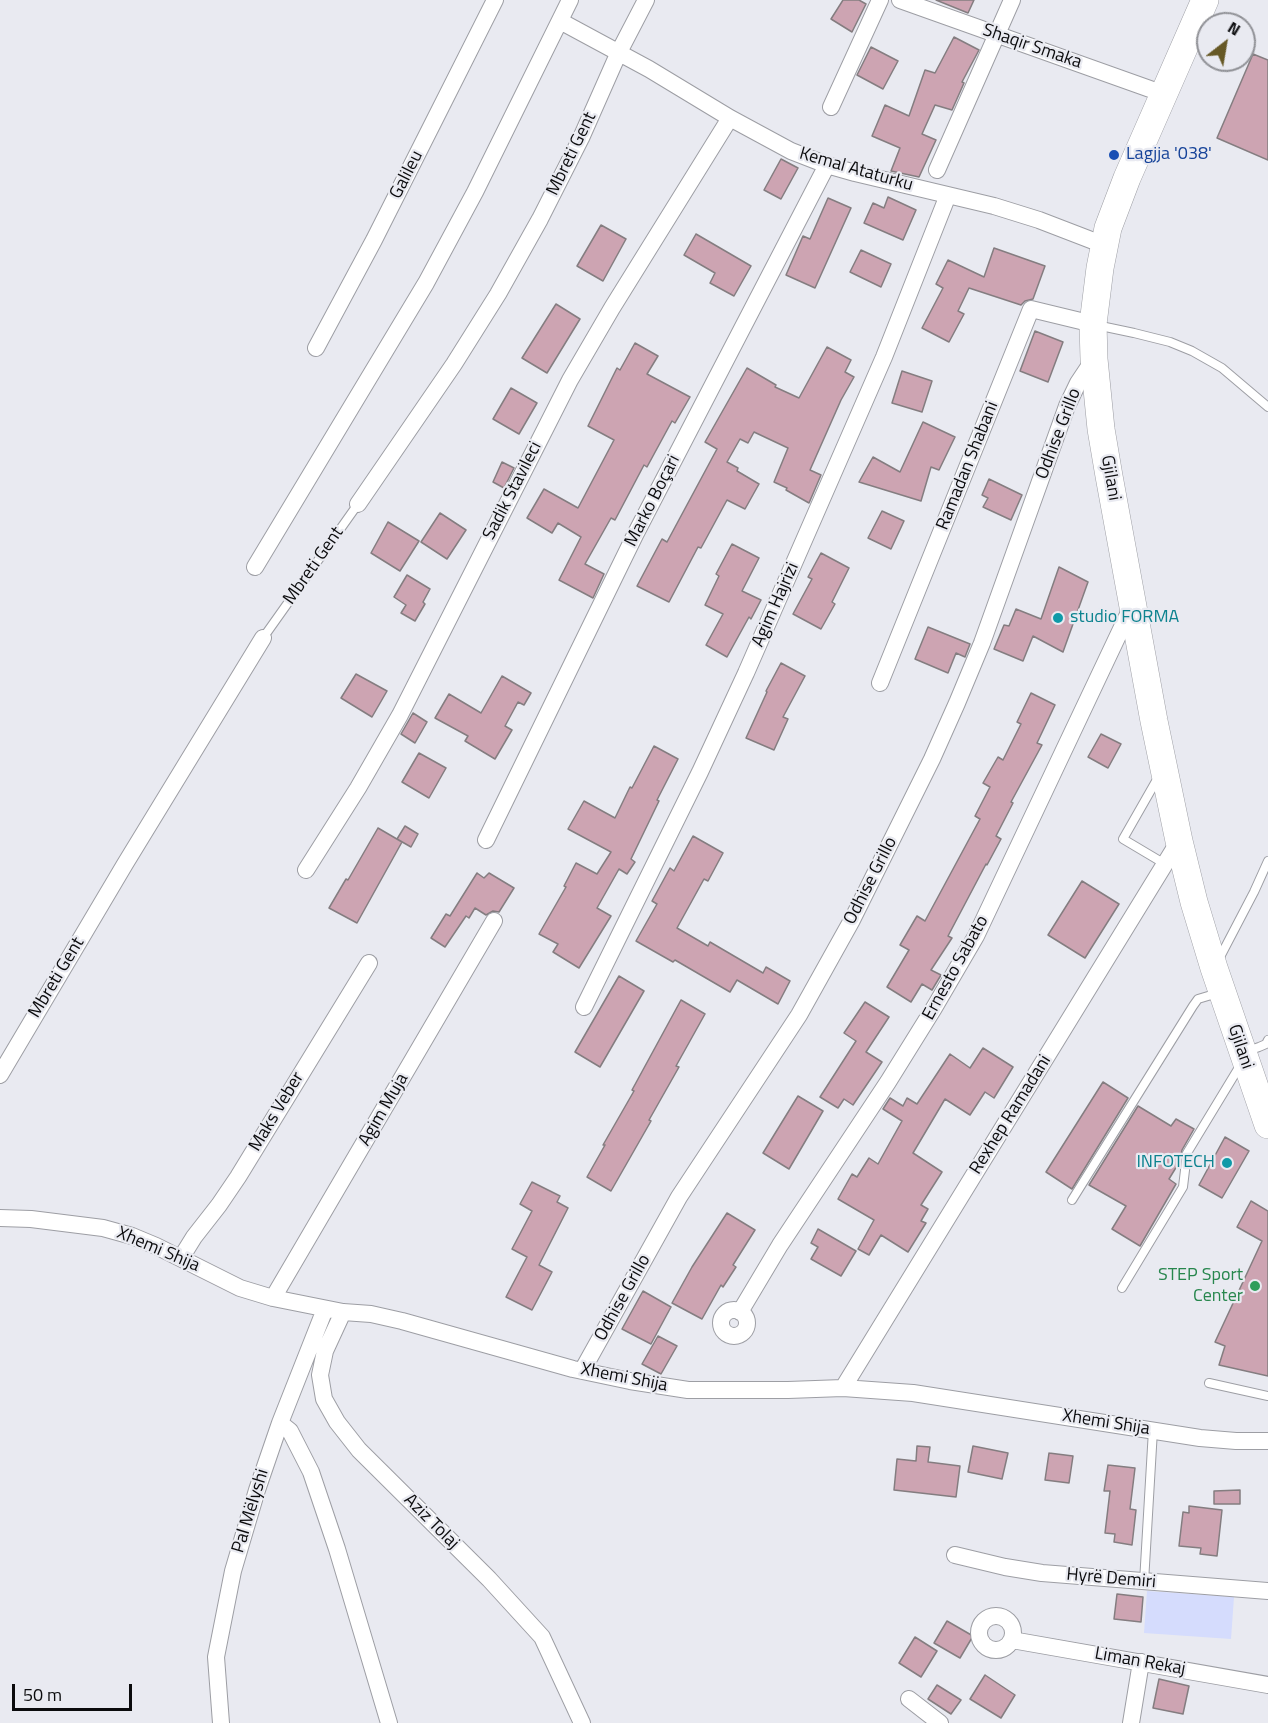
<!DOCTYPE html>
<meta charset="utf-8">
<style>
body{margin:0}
#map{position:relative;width:1268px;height:1723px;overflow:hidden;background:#e9eaf1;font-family:"Titillium Web",sans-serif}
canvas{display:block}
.north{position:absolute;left:1196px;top:12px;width:60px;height:60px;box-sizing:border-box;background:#e9eaf1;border:2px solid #909196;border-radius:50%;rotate:31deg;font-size:16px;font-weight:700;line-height:24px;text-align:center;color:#0b0b0d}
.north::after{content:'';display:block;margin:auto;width:21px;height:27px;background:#675926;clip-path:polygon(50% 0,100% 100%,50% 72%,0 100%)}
.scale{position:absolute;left:12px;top:1684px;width:120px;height:27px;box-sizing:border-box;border:3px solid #0b0b0d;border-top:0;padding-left:8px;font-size:18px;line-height:21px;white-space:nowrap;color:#0b0b0d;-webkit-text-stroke:4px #e9eaf1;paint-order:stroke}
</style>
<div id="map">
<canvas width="1268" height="1723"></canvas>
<div class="north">N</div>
<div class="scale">50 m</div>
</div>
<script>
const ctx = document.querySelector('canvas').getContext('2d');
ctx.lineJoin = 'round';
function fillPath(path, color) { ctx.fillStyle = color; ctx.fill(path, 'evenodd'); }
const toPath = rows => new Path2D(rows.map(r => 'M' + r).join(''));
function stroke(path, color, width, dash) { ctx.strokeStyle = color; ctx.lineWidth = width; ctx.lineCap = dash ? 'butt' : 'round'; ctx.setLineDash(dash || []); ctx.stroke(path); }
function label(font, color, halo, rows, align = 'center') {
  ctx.font = font + ' "Titillium Web",sans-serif'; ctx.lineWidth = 4.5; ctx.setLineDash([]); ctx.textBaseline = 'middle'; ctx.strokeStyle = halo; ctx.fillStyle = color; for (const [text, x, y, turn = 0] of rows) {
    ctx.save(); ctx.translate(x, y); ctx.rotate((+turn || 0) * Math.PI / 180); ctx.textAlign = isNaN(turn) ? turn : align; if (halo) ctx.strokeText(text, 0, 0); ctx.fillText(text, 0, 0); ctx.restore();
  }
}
fillPath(toPath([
 [1147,1591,1234,1597,1231,1639,1144,1633]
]), '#d5dcfd');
const building = toPath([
 [843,0,859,0,866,4,852,32,831,19,843,0],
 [936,0,974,0,968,13,936,0],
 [954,37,979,50,962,82,964,83,952,110,935,105,922,134,936,140,919,177,891,171,900,148,872,136,885,105,909,116,925,70,935,73,954,37],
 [871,47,898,61,883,89,857,75,871,47],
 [1253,54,1268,60,1268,160,1217,138,1253,54],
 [781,159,798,168,781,199,764,190,781,159],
 [888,197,916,210,903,240,864,223,873,203,884,208,888,197],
 [828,198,851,208,815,288,786,275,803,236,810,239,828,198],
 [601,225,626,239,603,281,577,266,601,225],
 [696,234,751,266,734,296,710,283,715,273,684,255,696,234],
 [994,248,1045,266,1033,299,1025,301,1021,305,969,288,958,311,964,314,949,342,922,328,943,288,936,284,948,260,984,277,994,248],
 [861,250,891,264,881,287,850,272,861,250],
 [556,304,580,319,547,373,522,358,556,304],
 [1035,331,1063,342,1048,382,1020,371,1035,331],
 [635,343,658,356,647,374,690,397,675,423,672,421,647,467,644,465,615,520,611,518,585,564,604,574,593,598,559,580,581,537,558,523,552,533,527,518,544,489,578,508,614,440,588,426,617,368,620,370,635,343],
 [827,347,851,360,845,372,854,377,841,400,810,470,821,475,809,503,786,490,787,488,774,482,788,448,754,432,748,443,740,439,727,462,738,468,737,471,759,484,745,509,727,500,701,548,698,547,669,602,637,586,662,539,667,542,717,449,705,442,747,368,776,385,775,387,799,398,827,347],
 [902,371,932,381,922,412,892,403,902,371],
 [511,388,537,403,519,434,493,419,511,388],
 [923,422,955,437,939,470,931,467,921,501,859,482,873,457,900,472,923,422],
 [502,462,514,468,504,488,493,482,502,462],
 [989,479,1022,495,1011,520,983,507,988,498,982,495,989,479],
 [882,511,904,521,891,549,868,538,882,511],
 [440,513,466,530,447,559,421,542,440,513],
 [388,522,419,541,400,571,371,553,388,522],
 [732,544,759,558,742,591,761,600,751,619,749,617,727,657,706,645,723,614,705,605,719,576,716,574,732,544],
 [821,553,849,568,832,602,835,604,821,629,793,614,812,579,808,577,821,553],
 [1059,567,1088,582,1063,652,1033,636,1023,661,994,649,1004,625,1009,626,1016,609,1041,619,1059,567],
 [407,575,430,589,423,602,425,604,415,621,401,613,406,605,394,597,407,575],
 [928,627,970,644,965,657,956,653,948,673,915,659,928,627],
 [781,663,805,676,783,717,788,719,774,750,746,738,767,692,766,691,781,663],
 [356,674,387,691,372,717,341,698,356,674],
 [502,676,531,693,524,705,518,702,505,726,512,730,495,759,465,741,468,736,435,718,449,694,481,713,502,676],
 [1031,693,1055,705,1037,743,1042,745,1011,802,1013,803,996,836,1001,839,987,865,986,864,948,936,952,938,931,970,941,975,932,990,922,984,911,1002,887,987,909,950,900,945,917,916,925,921,980,819,975,816,990,787,983,783,998,757,1003,760,1021,724,1017,722,1031,693],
 [413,713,427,722,415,743,401,734,413,713],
 [1101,734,1121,744,1108,768,1088,757,1101,734],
 [654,746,678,759,657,800,659,801,631,859,635,862,627,874,619,869,597,908,611,916,579,968,553,952,558,944,539,934,566,887,564,886,576,863,597,874,611,852,568,829,584,801,615,818,630,787,632,788,654,746],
 [419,753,446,768,429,798,402,782,419,753],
 [405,826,418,834,411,847,397,839,405,826],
 [378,828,402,842,357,923,329,908,346,879,348,880,378,828],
 [693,836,723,853,708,881,704,879,677,928,708,946,710,942,763,973,766,967,790,981,778,1004,737,980,730,992,675,960,673,962,636,941,657,904,652,901,670,868,674,871,693,836],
 [477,873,484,878,489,873,514,888,499,912,493,911,486,915,475,908,469,918,466,916,445,947,431,938,446,914,450,916,477,873],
 [1082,881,1119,904,1085,958,1048,935,1082,881],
 [619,976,644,991,600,1067,575,1052,619,976],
 [681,1000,705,1014,676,1066,679,1067,649,1120,651,1121,611,1191,587,1177,605,1145,603,1145,634,1091,632,1090,681,1000],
 [865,1002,889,1017,866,1052,882,1062,853,1105,844,1099,838,1108,820,1097,856,1041,844,1033,865,1002],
 [983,1048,1013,1067,994,1098,985,1092,970,1115,945,1099,913,1153,942,1172,921,1205,928,1209,921,1221,926,1223,908,1252,881,1235,869,1255,858,1249,874,1220,838,1199,852,1174,857,1177,869,1158,878,1164,902,1121,883,1109,890,1098,903,1106,907,1098,917,1104,950,1054,970,1068,983,1048],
 [1103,1082,1128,1098,1072,1189,1046,1172,1103,1082],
 [798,1096,823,1111,789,1169,763,1153,798,1096],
 [1138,1106,1171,1126,1176,1119,1194,1129,1182,1150,1180,1161,1169,1179,1176,1184,1140,1246,1112,1229,1126,1206,1089,1185,1138,1106],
 [1225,1137,1249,1151,1222,1198,1199,1185,1225,1137],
 [532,1182,560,1196,557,1202,568,1208,539,1265,552,1272,532,1310,506,1297,527,1257,512,1249,532,1211,520,1204,532,1182],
 [1251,1201,1268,1211,1268,1376,1219,1365,1225,1346,1215,1342,1262,1241,1237,1227,1251,1201],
 [727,1213,755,1230,733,1265,736,1267,723,1287,721,1285,702,1319,672,1303,692,1267,727,1213],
 [818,1229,856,1251,841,1276,811,1259,818,1247,811,1243,818,1229],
 [643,1291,671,1307,651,1344,622,1329,643,1291],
 [658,1336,677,1346,661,1374,642,1364,658,1336],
 [917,1446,930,1447,928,1462,960,1466,956,1497,894,1490,897,1459,916,1461,917,1446],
 [973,1446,1008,1453,1002,1479,968,1472,973,1446],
 [1049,1453,1073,1456,1069,1483,1045,1480,1049,1453],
 [1108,1465,1135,1468,1130,1509,1136,1510,1132,1545,1114,1542,1115,1534,1105,1533,1110,1491,1104,1491,1108,1465],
 [1240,1490,1240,1504,1214,1504,1214,1491,1240,1490],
 [1189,1506,1222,1510,1217,1556,1200,1554,1201,1548,1179,1546,1183,1512,1189,1513,1189,1506],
 [1117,1594,1143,1597,1141,1622,1114,1619,1117,1594],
 [947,1621,973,1636,960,1658,934,1643,947,1621],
 [915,1637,937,1651,921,1677,899,1663,915,1637],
 [985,1675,1015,1695,1001,1718,970,1699,985,1675],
 [1159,1679,1189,1686,1183,1714,1153,1708,1159,1679],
 [937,1685,961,1700,951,1714,928,1699,937,1685]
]);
fillPath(building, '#cda4b2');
stroke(building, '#847d80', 1.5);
const lane = toPath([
 [1096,325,1134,333,1170,342,1192,351,1222,368,1268,407],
 [263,638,358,504],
 [1159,776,1123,839,1165,864],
 [1219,959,1254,892,1268,861],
 [1245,1052,1259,1047,1266,1044,1268,1040],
 [1072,1200,1193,1006,1198,999,1218,993],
 [1122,1288,1183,1187,1187,1153,1241,1064],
 [1209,1383,1268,1396],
 [1144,1582,1153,1430]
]);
const street = toPath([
 [900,0,1164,94],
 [560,21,649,69,730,118,791,151,827,165,855,173,994,206,1039,220,1104,245],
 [831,107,880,0],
 [937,170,1012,0],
 [316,348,374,240,495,0],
 [358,504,454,364,498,294,540,219,581,138,619,52,646,0],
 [255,567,426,283,475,192,570,0],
 [880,683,1031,309,1093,324],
 [486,840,636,533,827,165],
 [306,870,358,788,400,715,570,380,612,308,730,118],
 [584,1007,700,772,746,673,884,357,948,195],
 [0,1075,125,864,263,638],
 [0,1218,31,1219,103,1228,132,1236,156,1246,240,1288,273,1298,343,1312,371,1314,402,1321,573,1369,630,1381,688,1390,788,1390,843,1388,913,1393,1200,1438,1236,1441,1268,1441],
 [181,1258,194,1237,219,1205,238,1177,369,963],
 [273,1298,494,921],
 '721 1323a13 13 0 1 1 26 0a13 13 0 1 1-26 0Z',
 [343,1312,325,1351,320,1375,324,1399,337,1422,359,1450,489,1579,542,1637,582,1723],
 [740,1312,780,1245,888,1082,934,1008,976,936,1132,606],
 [582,1371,679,1197,799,1015,852,920,932,759,957,703,982,643,1067,406,1078,383,1094,359],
 [843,1388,1179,841],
 [280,1423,290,1431,311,1472,337,1549,389,1723],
 [955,1555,1005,1567,1042,1573,1268,1591],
 '979 1633a17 17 0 1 1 34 0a17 17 0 1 1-34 0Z',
 [1012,1640,1268,1685],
 [909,1699,940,1723],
 [221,1723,216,1657,233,1571,257,1490,280,1423,325,1309],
 [1131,1723,1141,1662]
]);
const primary = toPath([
 [1205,0,1127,178,1108,228,1100,268,1093,324,1094,359,1101,429,1109,476,1154,721,1179,841,1194,902,1214,968,1268,1125]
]);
stroke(lane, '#9d9ea4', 10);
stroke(street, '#9d9ea4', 18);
stroke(primary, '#9d9ea4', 28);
stroke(lane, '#fff', 8);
stroke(street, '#fff', 16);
stroke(primary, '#fff', 27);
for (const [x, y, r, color] of [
 [1114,155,6,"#1a4fb4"],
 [1058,618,6,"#0f9aa8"],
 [1227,1163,6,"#0f9aa8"],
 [1255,1286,6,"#2e9e5b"]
]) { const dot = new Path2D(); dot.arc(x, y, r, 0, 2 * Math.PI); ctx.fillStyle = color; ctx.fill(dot); stroke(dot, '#e9eaf1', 2); }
label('18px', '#0b0b0d', '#e9eaf1', [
 ["Shaqir Smaka",1032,47,19],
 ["Mbreti Gent",572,154,-64],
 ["Kemal Ataturku",856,170,16],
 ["Galileu",407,175,-63],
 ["Odhise Grillo",1059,434,-69],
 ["Ramadan Shabani",968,466,-68],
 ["Gjilani",1110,478,80],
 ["Sadik Stavileci",513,491,-63],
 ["Marko Boçari",653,501,-63],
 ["Mbreti Gent",314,566,-55],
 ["Agim Hajrizi",776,605,-66],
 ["Odhise Grillo",871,881,-63],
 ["Ernesto Sabato",956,968,-61],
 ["Mbreti Gent",57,978,-59],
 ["Gjilani",1240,1047,71],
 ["Agim Muja",384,1110,-60],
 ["Maks Veber",277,1112,-59],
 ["Rexhep Ramadani",1011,1115,-58],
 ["Xhemi Shija",158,1250,23],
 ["Odhise Grillo",623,1298,-61],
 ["Xhemi Shija",624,1378,11],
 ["Xhemi Shija",1106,1423,9],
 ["Pal Mëlyshi",251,1511,-73],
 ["Aziz Tolaj",431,1522,45],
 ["Hyrë Demiri",1111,1579,5],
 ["Liman Rekaj",1140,1662,10]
]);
label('18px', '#164399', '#e9eaf1', [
 ["Lagjja '038'",1126,155]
], 'left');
label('18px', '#0d838f', '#e9eaf1', [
 ["studio FORMA",1070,618],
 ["INFOTECH",1215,1163,"right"]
], 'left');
label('18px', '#27864d', '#e9eaf1', [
 ["STEP Sport",1243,1276],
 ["Center",1243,1297]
], 'right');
</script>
